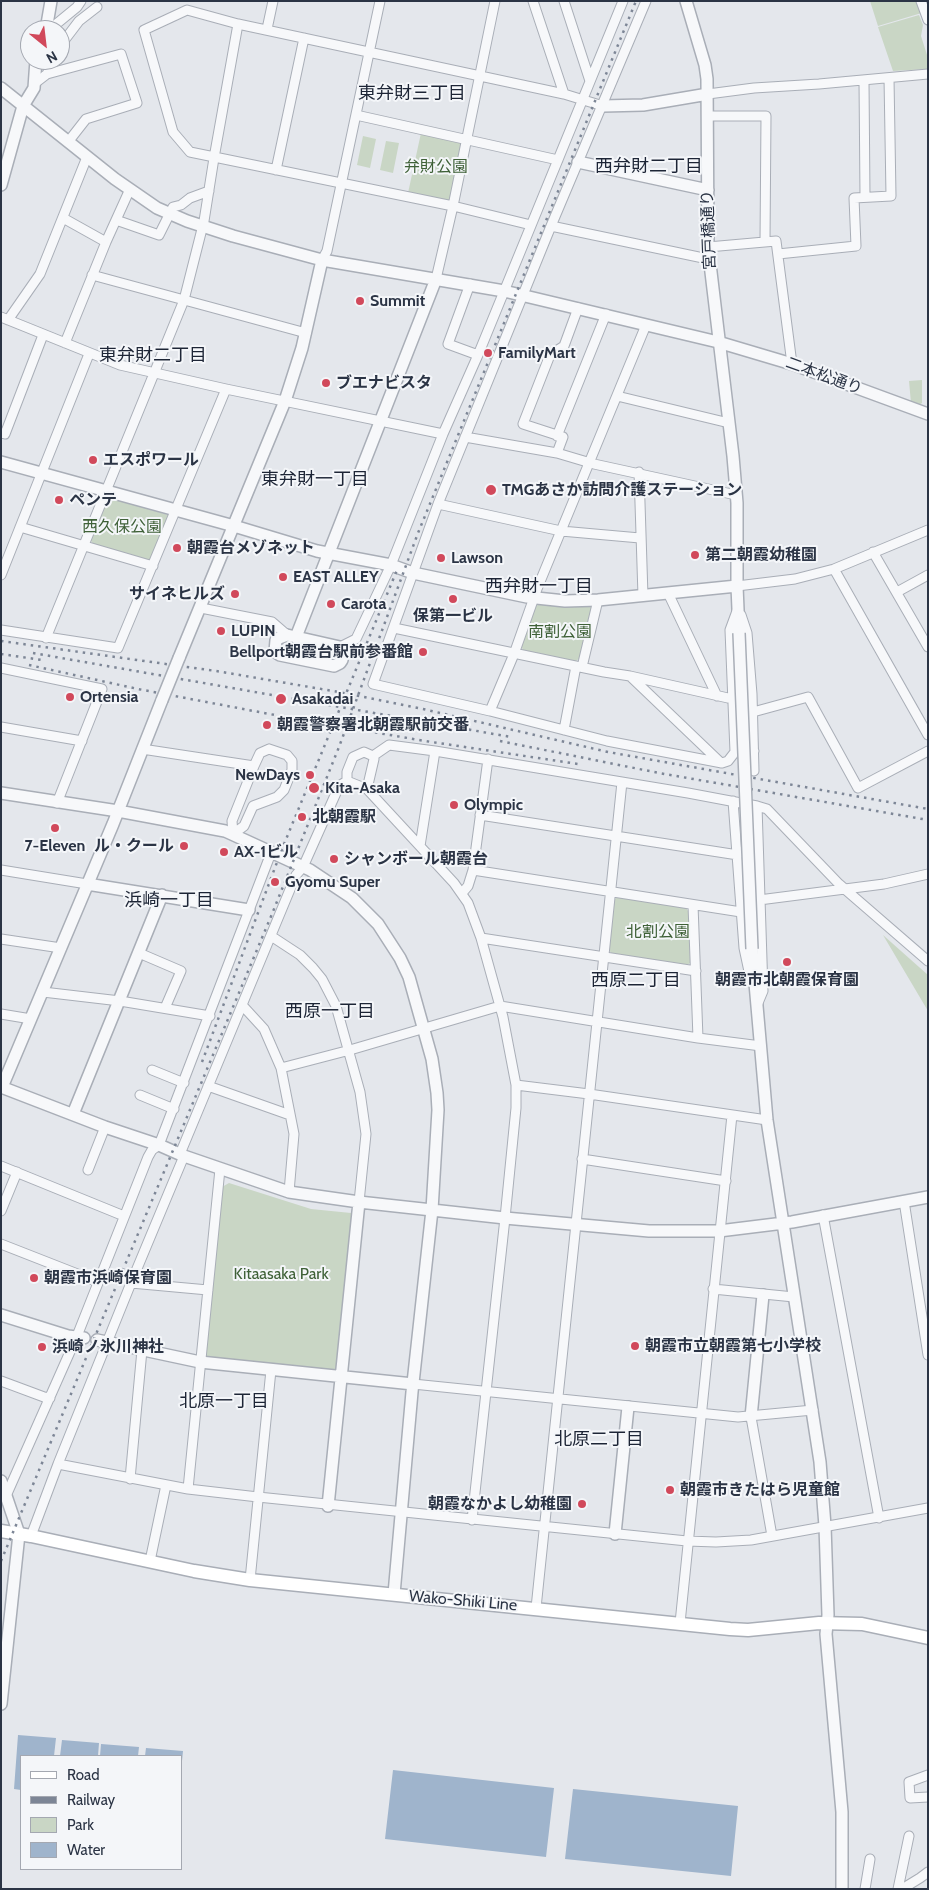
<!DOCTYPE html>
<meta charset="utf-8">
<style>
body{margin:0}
#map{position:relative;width:929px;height:1890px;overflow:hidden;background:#e4e7ec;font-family:Cabin,sans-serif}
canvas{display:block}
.frame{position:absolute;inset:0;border:2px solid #2b3445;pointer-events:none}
.legend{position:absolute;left:20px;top:1755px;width:162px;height:115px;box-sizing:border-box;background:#f4f6f9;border:1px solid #a4a8b1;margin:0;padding:6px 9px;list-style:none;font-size:15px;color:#2b3445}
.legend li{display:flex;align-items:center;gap:10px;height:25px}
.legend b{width:25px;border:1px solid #a4a8b1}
.north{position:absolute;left:20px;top:20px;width:50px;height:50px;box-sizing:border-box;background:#f4f6f9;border:1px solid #a4a8b1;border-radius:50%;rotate:151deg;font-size:14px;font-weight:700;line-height:20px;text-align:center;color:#2b3445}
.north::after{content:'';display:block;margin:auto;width:18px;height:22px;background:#d1495b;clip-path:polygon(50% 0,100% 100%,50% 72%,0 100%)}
</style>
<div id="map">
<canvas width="929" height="1890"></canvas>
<div class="frame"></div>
<ul class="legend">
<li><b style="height:6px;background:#fff"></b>Road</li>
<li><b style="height:6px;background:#7d8696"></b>Railway</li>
<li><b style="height:14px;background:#c9d6c5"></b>Park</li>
<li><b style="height:14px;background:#9fb4cc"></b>Water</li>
</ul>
<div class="north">N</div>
</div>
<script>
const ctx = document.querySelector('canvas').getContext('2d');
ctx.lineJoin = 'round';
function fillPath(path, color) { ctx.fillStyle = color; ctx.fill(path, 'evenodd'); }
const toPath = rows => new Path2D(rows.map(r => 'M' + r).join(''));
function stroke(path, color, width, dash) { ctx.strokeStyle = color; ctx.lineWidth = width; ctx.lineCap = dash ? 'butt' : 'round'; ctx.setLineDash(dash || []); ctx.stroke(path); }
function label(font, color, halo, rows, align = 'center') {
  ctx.font = font + ' Cabin,"Noto Sans JP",sans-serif'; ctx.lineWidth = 4; ctx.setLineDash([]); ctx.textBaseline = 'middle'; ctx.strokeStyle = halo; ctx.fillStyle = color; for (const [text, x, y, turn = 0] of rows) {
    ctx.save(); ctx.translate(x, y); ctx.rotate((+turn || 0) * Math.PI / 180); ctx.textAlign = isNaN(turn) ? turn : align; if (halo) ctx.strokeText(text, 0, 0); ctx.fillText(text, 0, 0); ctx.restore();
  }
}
fillPath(toPath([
 [870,1,921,1,925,12,878,26],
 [919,15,923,25,921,36,928,58,928,69,893,71,878,27],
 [421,133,463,141,452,203,408,193],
 [363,136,376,139,370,168,357,165],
 [386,141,399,143,393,173,380,170],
 [922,380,922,403,919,405,911,403,909,381],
 [111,498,168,515,169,519,150,561,93,544,90,539,106,500],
 [539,604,571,607,590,606,592,609,580,658,576,661,523,650,521,646,536,606],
 [618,897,685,907,689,912,690,963,686,966,612,954,608,949,613,900],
 [883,935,928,975,928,1011],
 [229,1183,311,1209,351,1213,355,1215,339,1369,334,1372,205,1357,222,1187]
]), '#c9d6c5');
fillPath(toPath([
 [18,1735,56,1738,54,1756,21,1756,21,1790,14,1789],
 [62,1740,99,1743,98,1756,60,1756],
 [101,1744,139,1747,138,1756,100,1756],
 [146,1748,183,1751,181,1771,181,1756,145,1756],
 [393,1770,554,1788,546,1857,385,1839],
 [573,1789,738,1806,731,1876,565,1859]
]), '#9fb4cc');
const minor = toPath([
 [533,1,564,94],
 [564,1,590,81],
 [646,1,551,226,438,504,373,684,490,711,607,741,722,763,728,761,735,752,754,751],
 [921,1,928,20],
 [267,29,273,1],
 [49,30,77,7,81,1],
 [60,46,79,21,97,7],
 [47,74,54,60],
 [864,81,865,197],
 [34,84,47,74,121,54,137,103,86,119,68,142],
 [708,94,754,88,819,84,928,74],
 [356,115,558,160],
 [708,116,766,116,765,241],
 [276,170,304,38],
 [63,218,106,242],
 [116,220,159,235,173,207,181,205,190,198,209,191],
 [531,225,453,206,190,152,173,132,144,30,187,10,238,24,564,94,603,106],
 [551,226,708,259],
 [708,247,776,241,792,364],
 [778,254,856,246,854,198,891,196,889,78],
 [322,260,327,251,380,1],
 [92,275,306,333],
 [436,279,453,206,495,1],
 [470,284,448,344,478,355],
 [1,317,120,365,226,389,443,434],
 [8,320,40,274,87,157],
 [65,343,106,242,130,189],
 [617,396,729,423],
 [1,433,5,434,43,335],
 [557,436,606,314],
 [465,437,557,453,594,464,736,495],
 [557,453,563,437,523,424,550,355,564,346,578,308],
 [639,472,643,596],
 [438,504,561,531,640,538],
 [20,527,153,566],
 [873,552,928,647],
 [834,569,928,735],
 [1,575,89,354],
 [737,586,795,579,834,569,928,530],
 [897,592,928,575],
 [668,593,717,696],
 [201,608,272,622,287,635],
 [741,615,747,633,752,694,754,771],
 [394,628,604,672,630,676,728,698,733,699,752,694],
 [1,630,118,648,226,389],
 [46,638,184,300,204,221,214,158,238,24],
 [340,647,356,639,391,565,443,434,478,355,623,1],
 [582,667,598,600],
 [1,668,102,689,57,803],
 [630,676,721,763],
 [490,711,514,654,537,589,646,325],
 [753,712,808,697,858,788,928,751],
 [1,727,82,741],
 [564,730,576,666],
 [142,749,254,766],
 [269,749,287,755,292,761,292,770,284,790,277,797,253,806,244,826,233,834,232,821,254,766,260,753,269,749],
 [735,752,730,630,737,611],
 [373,756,364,752,353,757,347,772,347,781,367,789,454,883,468,903,481,938,503,1017,516,1085,516,1108,505,1218,472,1520],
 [373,756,389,745,435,751,688,793,757,806,767,809,839,884,928,961],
 [367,789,374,759,373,756],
 [733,801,744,948,750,976],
 [757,806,763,991,758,1003],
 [480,815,738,855],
 [420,846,435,751],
 [1,870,87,884],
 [473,870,741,912],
 [462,893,468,886,473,870,488,759],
 [759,900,884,884,928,874],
 [693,905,698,1038],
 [271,936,300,955,313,968,322,979,336,1006,360,1092,366,1134,359,1202],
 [481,938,696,971],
 [1,939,61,948],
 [139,953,181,971,165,1008],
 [43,992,120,1001,210,1016],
 [242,1005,264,1029,281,1068,294,1134,289,1192],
 [1,1014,31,1019],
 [281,1068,350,1050,500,1006,698,1038,761,1046],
 [152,1070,184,1083],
 [516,1085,589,1094,767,1120],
 [208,1086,290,1115],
 [140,1095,174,1109],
 [180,1154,296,875,303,867,336,793,342,784,347,781],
 [582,1159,726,1181],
 [1,1166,124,1216],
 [88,1170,105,1127],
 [904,1201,928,1355],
 [1,1211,17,1172],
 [823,1215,879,1518],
 [1,1244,98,1282],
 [131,1283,208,1290],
 [713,1289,794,1297],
 [1,1381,44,1397,50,1398],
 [413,1384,738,1417,813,1410],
 [751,1417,772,1536],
 [58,1464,188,1489,258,1497,687,1541,716,1542,751,1540,928,1508],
 [130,1479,142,1350],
 [188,1489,220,1169],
 [6,1496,77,1336,148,1157,152,1150,159,1145,271,853],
 [31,1536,58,1464,131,1283,184,1156],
 [150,1561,166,1485],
 [250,1580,271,1370],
 [536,1608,622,782],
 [680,1623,732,1115],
 [928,1775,909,1782,910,1798,928,1797],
 [865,1889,870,1859],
 [898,1889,909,1836],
 [902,1889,920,1878,928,1872]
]);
const tertiary = toPath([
 [686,1,705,65,707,79,708,247,733,456,737,503,737,586,739,633],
 [46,30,51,1],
 [1,88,115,179,157,208,187,221,233,236,322,260,504,291,718,342,792,364,928,414],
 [603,106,643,105,708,94],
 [578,162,708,190],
 [1,185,23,106,34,88,36,60],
 [1,462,234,526,317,551,391,565,413,573,527,597,565,601,598,600,737,586],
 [287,635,340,647,344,650,342,660,340,663,334,666,280,655,275,652,276,640,279,638,287,635],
 [296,637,436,279],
 [179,658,285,401,302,348,322,260],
 [1,793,118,811,225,831,310,870,352,898,378,924,400,958,409,977,432,1059,437,1093,438,1110,432,1210,412,1392,394,1594],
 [87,884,249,910],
 [752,949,767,1120,820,1462,825,1526,828,1615,826,1634,842,1812,842,1889],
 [1,1087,105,1127,159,1145,184,1156,289,1192,359,1202,505,1218,649,1231,719,1231,792,1222,928,1197],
 [2,1087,113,824,162,700],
 [73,1114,162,895],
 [1,1315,68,1336,84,1338],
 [97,1340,200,1362,413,1384],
 [751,1417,763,1295],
 [1,1481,19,1534,1,1704],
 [328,1506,359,1202],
 [615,1534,628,1407]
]);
const secondary = toPath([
 [1,1531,31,1536,194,1571,250,1580,730,1629,748,1630,819,1623,862,1624,928,1638]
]);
stroke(minor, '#a9aeb7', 11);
stroke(tertiary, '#a9aeb7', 14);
stroke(secondary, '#a9aeb7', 15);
stroke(minor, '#f7f8fa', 9);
stroke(tertiary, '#f7f8fa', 11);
stroke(secondary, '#fff', 12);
stroke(toPath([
 [1,641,216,671,339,692,423,709,608,752,928,809],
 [33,653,511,737],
 [1,654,42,660],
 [29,665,138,689,280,716,425,741,578,764],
 [500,741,659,773,928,820],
 [202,1062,282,849,397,570],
 [1,1561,272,914,339,747,418,533,636,1]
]), '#7d8696', 2.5, [2.5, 5]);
const tertiaryBridge = toPath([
 [739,633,752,949],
 [162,700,179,658]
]);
stroke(tertiaryBridge, '#a9aeb7', 14, []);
stroke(tertiaryBridge, '#f7f8fa', 11);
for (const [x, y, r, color] of [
 [360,301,5,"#d1495b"],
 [488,353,5,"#d1495b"],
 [326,383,5,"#d1495b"],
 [93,460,5,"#d1495b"],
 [491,490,6,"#d1495b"],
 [59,500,5,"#d1495b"],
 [177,548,5,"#d1495b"],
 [695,555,5,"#d1495b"],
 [441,558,5,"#d1495b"],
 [283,577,5,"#d1495b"],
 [235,594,5,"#d1495b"],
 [453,599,5,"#d1495b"],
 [331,604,5,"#d1495b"],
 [221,631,5,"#d1495b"],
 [423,652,5,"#d1495b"],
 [70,697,5,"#d1495b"],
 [281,699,6,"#d1495b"],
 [267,725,5,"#d1495b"],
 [310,775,5,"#d1495b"],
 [314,788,6,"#d1495b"],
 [454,805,5,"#d1495b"],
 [302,817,5,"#d1495b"],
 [55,828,5,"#d1495b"],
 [184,846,5,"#d1495b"],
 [224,852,5,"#d1495b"],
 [334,859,5,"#d1495b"],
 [275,882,5,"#d1495b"],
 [787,962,5,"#d1495b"],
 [34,1278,5,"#d1495b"],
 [635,1346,5,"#d1495b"],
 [42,1347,5,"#d1495b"],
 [670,1490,5,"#d1495b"],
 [582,1504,5,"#d1495b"]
]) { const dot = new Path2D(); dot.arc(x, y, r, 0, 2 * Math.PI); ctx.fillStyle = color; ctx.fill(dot); stroke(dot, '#f4f6f9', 2); }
label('16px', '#3f6138', '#f4f6f9', [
 ["弁財公園",436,167],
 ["西久保公園",122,527],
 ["南割公園",560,632],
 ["北割公園",658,932],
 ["Kitaasaka Park",281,1274]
]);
label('16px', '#2b3445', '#f4f6f9', [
 ["宮戸橋通り",709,230,-92],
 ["二本松通り",824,376,20],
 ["Wako-Shiki Line",463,1601,5]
]);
label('bold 16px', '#2b3445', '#f4f6f9', [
 ["Summit",370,301],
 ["FamilyMart",498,353],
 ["ブエナビスタ",336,383],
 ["エスポワール",103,460],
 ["TMGあさか訪問介護ステーション",502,490],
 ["ペンテ",69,500],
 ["朝霞台メゾネット",187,548],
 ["第二朝霞幼稚園",705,555],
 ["Lawson",451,558],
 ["EAST ALLEY",293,577],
 ["サイネヒルズ",225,594,"right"],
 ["Carota",341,604],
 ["保第一ビル",453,616,"center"],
 ["LUPIN",231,631],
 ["Bellport朝霞台駅前参番館",413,652,"right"],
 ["Ortensia",80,697],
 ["Asakadai",292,699],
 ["朝霞警察署北朝霞駅前交番",277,725],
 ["NewDays",300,775,"right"],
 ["Kita-Asaka",325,788],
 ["Olympic",464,805],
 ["北朝霞駅",312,817],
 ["7-Eleven",55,846,"center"],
 ["ル・クール",174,846,"right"],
 ["AX-1ビル",234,852],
 ["シャンボール朝霞台",344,859],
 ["Gyomu Super",285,882],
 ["朝霞市北朝霞保育園",787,980,"center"],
 ["朝霞市浜崎保育園",44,1278],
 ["朝霞市立朝霞第七小学校",645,1346],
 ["浜崎ノ氷川神社",52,1347],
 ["朝霞市きたはら児童館",680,1490],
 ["朝霞なかよし幼稚園",572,1504,"right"]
], 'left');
label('18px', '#1d2536', '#f4f6f9', [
 ["東弁財三丁目",412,94],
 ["西弁財二丁目",649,167],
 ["東弁財二丁目",153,356],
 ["東弁財一丁目",315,480],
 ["西弁財一丁目",539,587],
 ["浜崎一丁目",169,901],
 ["西原二丁目",636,981],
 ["西原一丁目",330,1012],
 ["北原一丁目",224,1402],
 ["北原二丁目",599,1440]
]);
</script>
